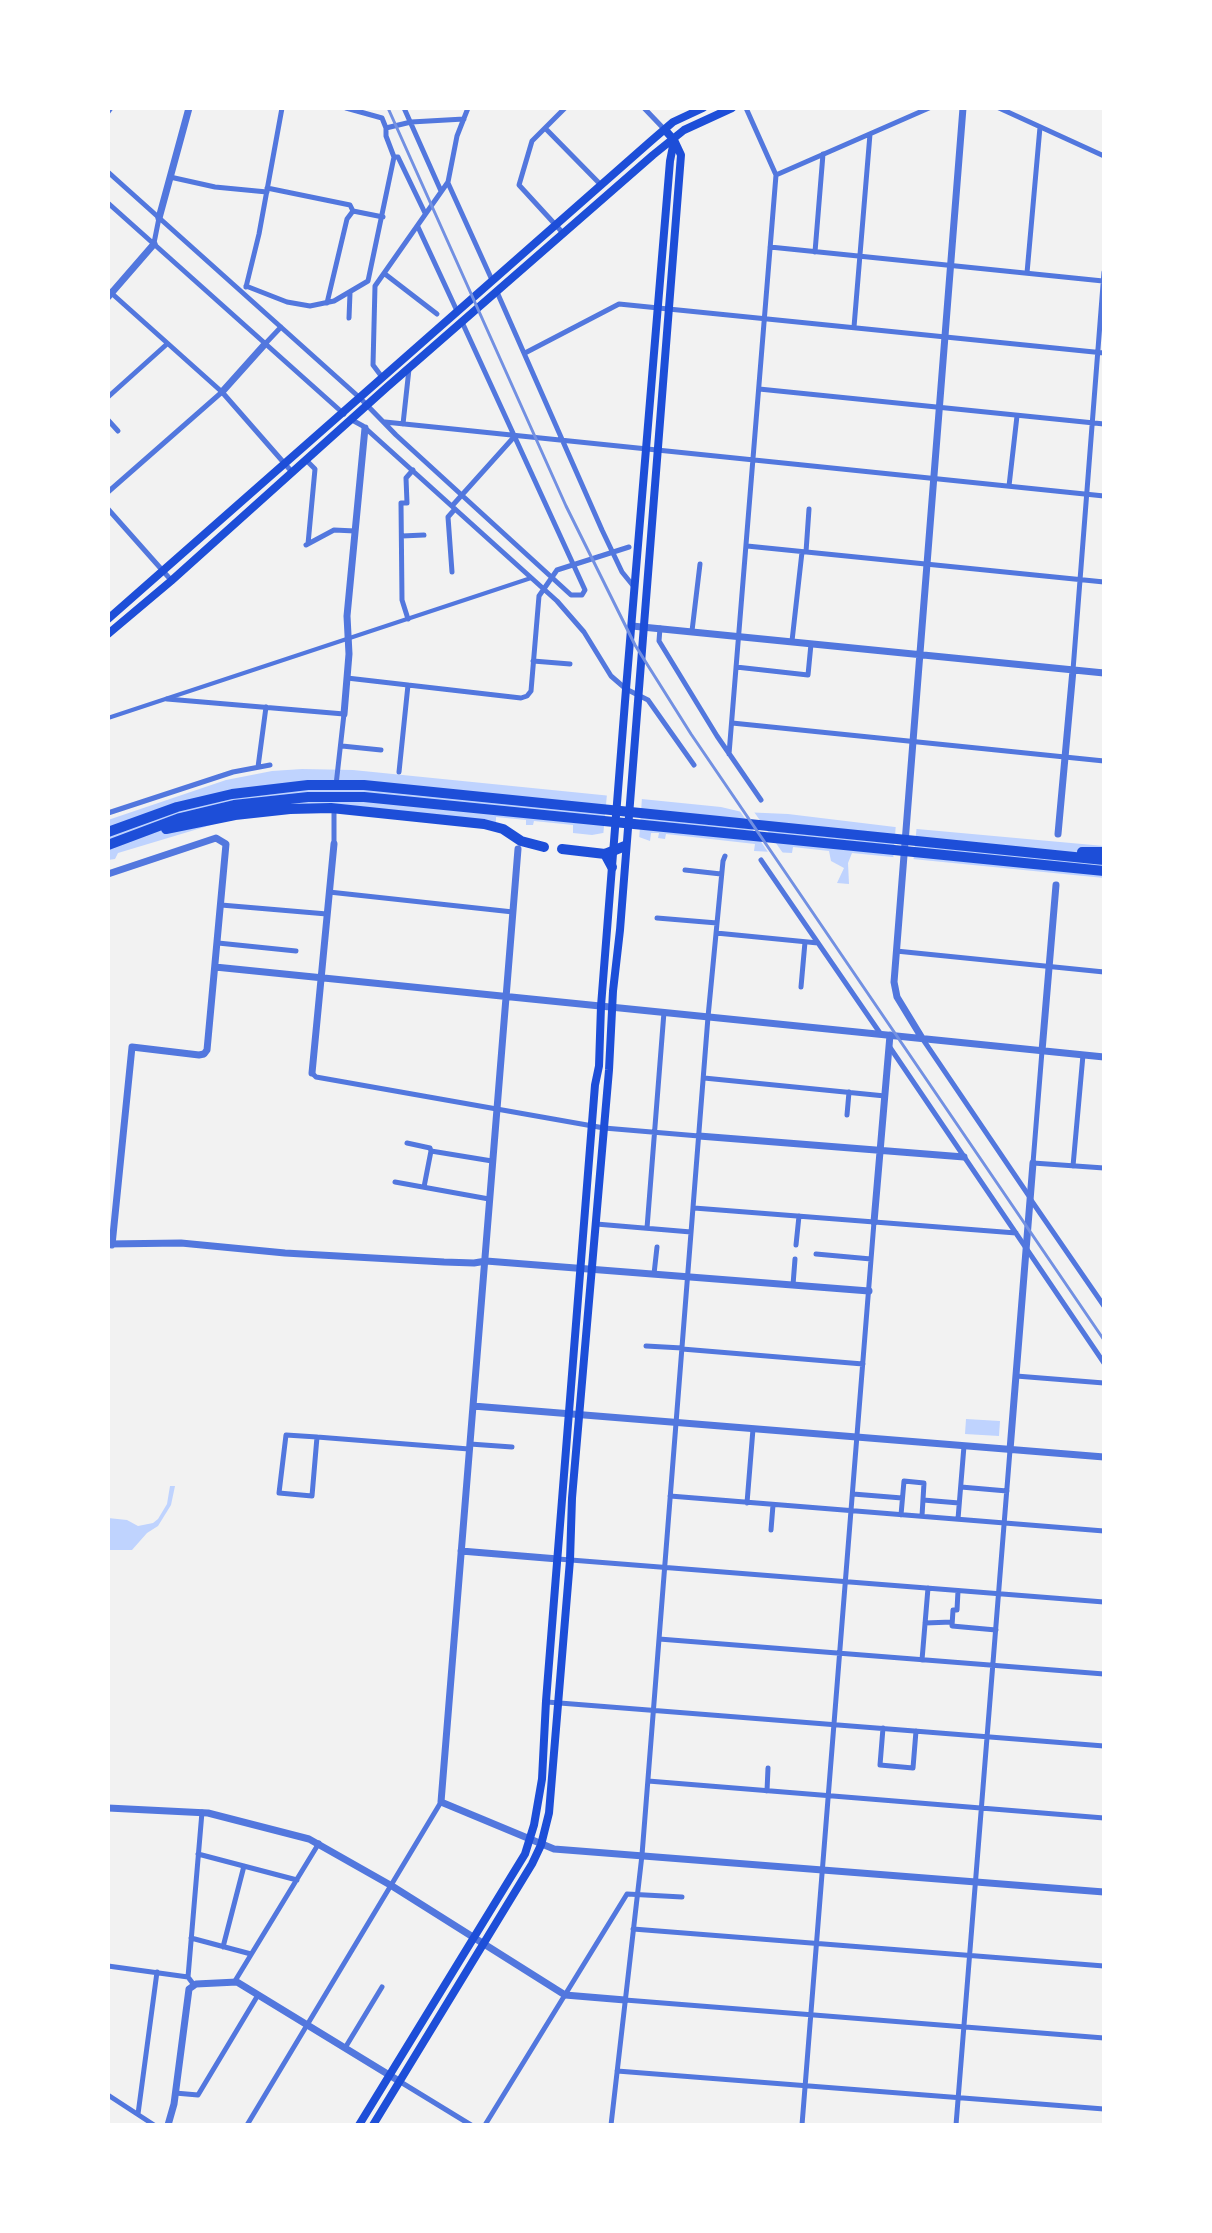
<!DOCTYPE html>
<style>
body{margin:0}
#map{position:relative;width:1212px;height:2233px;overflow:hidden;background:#f2f2f2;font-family:Raleway,sans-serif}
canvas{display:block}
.frame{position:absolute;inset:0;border:110px solid #fff;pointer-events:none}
</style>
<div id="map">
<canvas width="1212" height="2233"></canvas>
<div class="frame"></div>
</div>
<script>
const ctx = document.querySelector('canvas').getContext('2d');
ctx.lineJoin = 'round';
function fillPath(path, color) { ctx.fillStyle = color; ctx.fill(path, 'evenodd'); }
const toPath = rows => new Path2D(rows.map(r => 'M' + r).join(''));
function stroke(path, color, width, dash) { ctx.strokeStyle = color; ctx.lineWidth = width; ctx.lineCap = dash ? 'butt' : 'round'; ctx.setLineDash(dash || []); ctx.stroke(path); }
fillPath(toPath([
 [302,769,353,770,721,807,742,812,788,814,895,827,1104,846,1104,878,852,853,848,863,849,884,837,883,844,868,831,861,829,851,793,847,792,853,754,851,755,844,666,834,665,839,658,838,659,833,651,833,650,841,639,837,603,833,592,835,573,833,573,825,534,821,533,825,526,825,526,820,496,817,496,824,271,807,118,853,115,859,108,860,108,820,226,780,272,771],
 [966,1419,1000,1421,999,1436,965,1434],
 [170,1486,175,1486,171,1505,158,1526,147,1533,132,1550,108,1550,108,1518,127,1520,138,1526,153,1523,158,1519,167,1504]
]), '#bfd3fe');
fillPath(toPath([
 [607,794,642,797,639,841,603,837],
 [737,807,752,809,785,856,770,855],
 [896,823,917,824,913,864,893,862]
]), '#f2f2f2');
stroke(toPath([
 [108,718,531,578]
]), '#5277de', 4);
stroke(toPath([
 [346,108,382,118,386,128,411,122,464,119],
 [404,108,441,191],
 [644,108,665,130],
 [999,108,1104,156],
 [108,112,111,108],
 [545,128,601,185],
 [394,157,398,157,425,213],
 [108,172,360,398,396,435,571,595,582,595,585,590,462,322],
 [776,175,929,108],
 [170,177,215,187,267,192],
 [448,183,492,280],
 [267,188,350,205,353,211,383,217],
 [108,203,344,414],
 [418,227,457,311],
 [563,233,519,185,532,141,565,108],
 [154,243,159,218],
 [770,247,1103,281],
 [815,252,823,154],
 [1027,273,1040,127],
 [385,274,437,314],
 [246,286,287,302,310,306,334,301,368,281,394,157,386,136,386,128],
 [246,287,259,234,282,108],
 [108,290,222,392,292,472],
 [497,292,602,530,622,572,635,588],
 [327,303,347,219,353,211],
 [349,318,350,293],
 [854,327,870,134],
 [265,344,281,327],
 [525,353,619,304,1104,353],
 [382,377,373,365,375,286,448,182,457,136,468,108],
 [759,389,1104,424],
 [108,397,167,344],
 [108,420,118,431],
 [352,420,363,426,557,601,584,632,611,676,626,689,648,700,694,765],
 [385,422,1104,496],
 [403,424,409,369],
 [307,461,315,469,308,544],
 [1009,486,1017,416],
 [108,492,222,392],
 [452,506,514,437],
 [108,509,171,580],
 [402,536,424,535],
 [306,545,334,530,355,531],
 [747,546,1104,582],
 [806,552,809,509],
 [452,572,448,517,455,509],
 [408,619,402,600,401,503,407,503,406,478,413,470],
 [660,628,659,641,717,736,761,800],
 [692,631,700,564],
 [792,641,802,552],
 [533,661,570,664],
 [736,667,808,675,811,644],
 [1073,670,1104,272],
 [347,678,521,698,527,696,531,691,539,596,557,570,629,547],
 [167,699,344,714,336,785],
 [732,723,1104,761],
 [342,746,381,750],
 [729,754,776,175,746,108],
 [258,767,266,707],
 [399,772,408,685],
 [108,813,233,772,270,765],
 [334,844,334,807],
 [761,860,880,1033],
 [685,870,721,874],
 [329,892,513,912],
 [221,905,327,914],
 [657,918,717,923],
 [716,933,818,943],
 [218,943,296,951],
 [896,951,1104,972],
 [801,987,805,942],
 [922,1038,1029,1196],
 [889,1046,1104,1363],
 [1042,1051,1033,1163,1104,1168],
 [312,1073,316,1077,604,1128,699,1136],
 [704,1078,885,1096],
 [847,1115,849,1092],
 [407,1143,430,1148,431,1151,492,1161],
 [1073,1166,1083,1055],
 [395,1182,489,1199],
 [424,1187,431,1151],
 [1031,1200,1104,1306],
 [694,1208,1016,1233],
 [596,1224,691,1232],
 [647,1228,664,1012],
 [796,1245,799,1216],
 [816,1254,871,1259],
 [654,1274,657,1247],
 [793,1285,795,1259],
 [646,1346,682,1348],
 [682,1349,863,1364],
 [1016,1376,1104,1383],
 [317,1437,312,1496,279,1493,286,1435,317,1437,469,1449],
 [470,1444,512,1447],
 [961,1487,1007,1491],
 [853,1494,902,1498],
 [670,1496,1104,1531],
 [923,1500,959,1503],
 [747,1503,753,1429],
 [901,1515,904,1481,924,1483,922,1516],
 [958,1519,964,1446],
 [771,1530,773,1505],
 [558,1559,1104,1602],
 [958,1591,957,1610,953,1610,952,1626,996,1630],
 [925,1623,952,1622],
 [659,1639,1104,1674],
 [922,1660,928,1588],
 [547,1702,1104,1746],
 [883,1728,880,1765,913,1768,916,1731],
 [648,1781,1104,1818],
 [767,1791,768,1768],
 [198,1854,297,1880],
 [633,1929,1104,1966],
 [191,1938,251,1954],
 [223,1947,244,1866],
 [108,1966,188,1977],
 [235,1981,319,1843],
 [194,1985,188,1977,202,1812],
 [625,2000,1104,2038],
 [345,2048,382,1987],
 [617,2071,1104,2109],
 [399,2081,471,2125],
 [175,2093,198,2095,258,1995],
 [108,2095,154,2125],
 [138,2114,157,1972],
 [247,2125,441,1802],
 [485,2125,627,1894,682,1897],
 [611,2125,642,1855,708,1017,723,861,725,856],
 [802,2125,874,1222],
 [956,2125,1010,1450]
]), '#5277de', 5);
stroke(toPath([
 [159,218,189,108],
 [108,297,154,244],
 [222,392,265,344],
 [632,626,1104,673],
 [344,714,349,654,347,616,365,428],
 [1058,834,1073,670],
 [518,849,441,1802,554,1849,1104,1892],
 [108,874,216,838,226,844,207,1050,204,1054,199,1055,132,1047,112,1245],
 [215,967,1104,1057],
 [922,1038,897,997,894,982,963,108],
 [1042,1051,1056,885],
 [312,1073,334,844],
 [699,1136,964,1157],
 [874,1222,890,1035],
 [108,1244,181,1243,285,1253,444,1262,474,1263,486,1261,869,1291],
 [473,1406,1104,1457],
 [1010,1450,1033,1163],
 [461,1551,558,1559],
 [108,1808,208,1813,309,1839,392,1886,565,1995,625,2000],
 [168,2125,174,2104,189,1989,196,1984,237,1982,399,2081]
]), '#5277de', 7);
stroke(toPath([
 [108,619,651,141,673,122,703,108],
 [108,634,171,581,386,388,653,155,684,130,732,108],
 [359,2125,525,1854,534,1825,542,1779,546,1701,595,1085,599,1066,601,1006,626,689,670,161,674,141],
 [373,2125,532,1864,541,1845,549,1813,570,1560,572,1498,609,1070,613,991,620,930,681,155,674,140,665,130]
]), '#1d4ed8', 8);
stroke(toPath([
 [166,829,235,815,290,809,331,808,484,824,503,829,521,841,544,847],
 [108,832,177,807,232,794,308,785,364,785,1104,860],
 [108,845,180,818,234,805,308,797,364,797,1104,871],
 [562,849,605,854,612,867],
 [1082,852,1104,852],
 [605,854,625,846]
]), '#1d4ed8', 10);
stroke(toPath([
 [388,108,566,506,635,645,691,734,1104,1340]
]), '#7290e2', 3);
</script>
